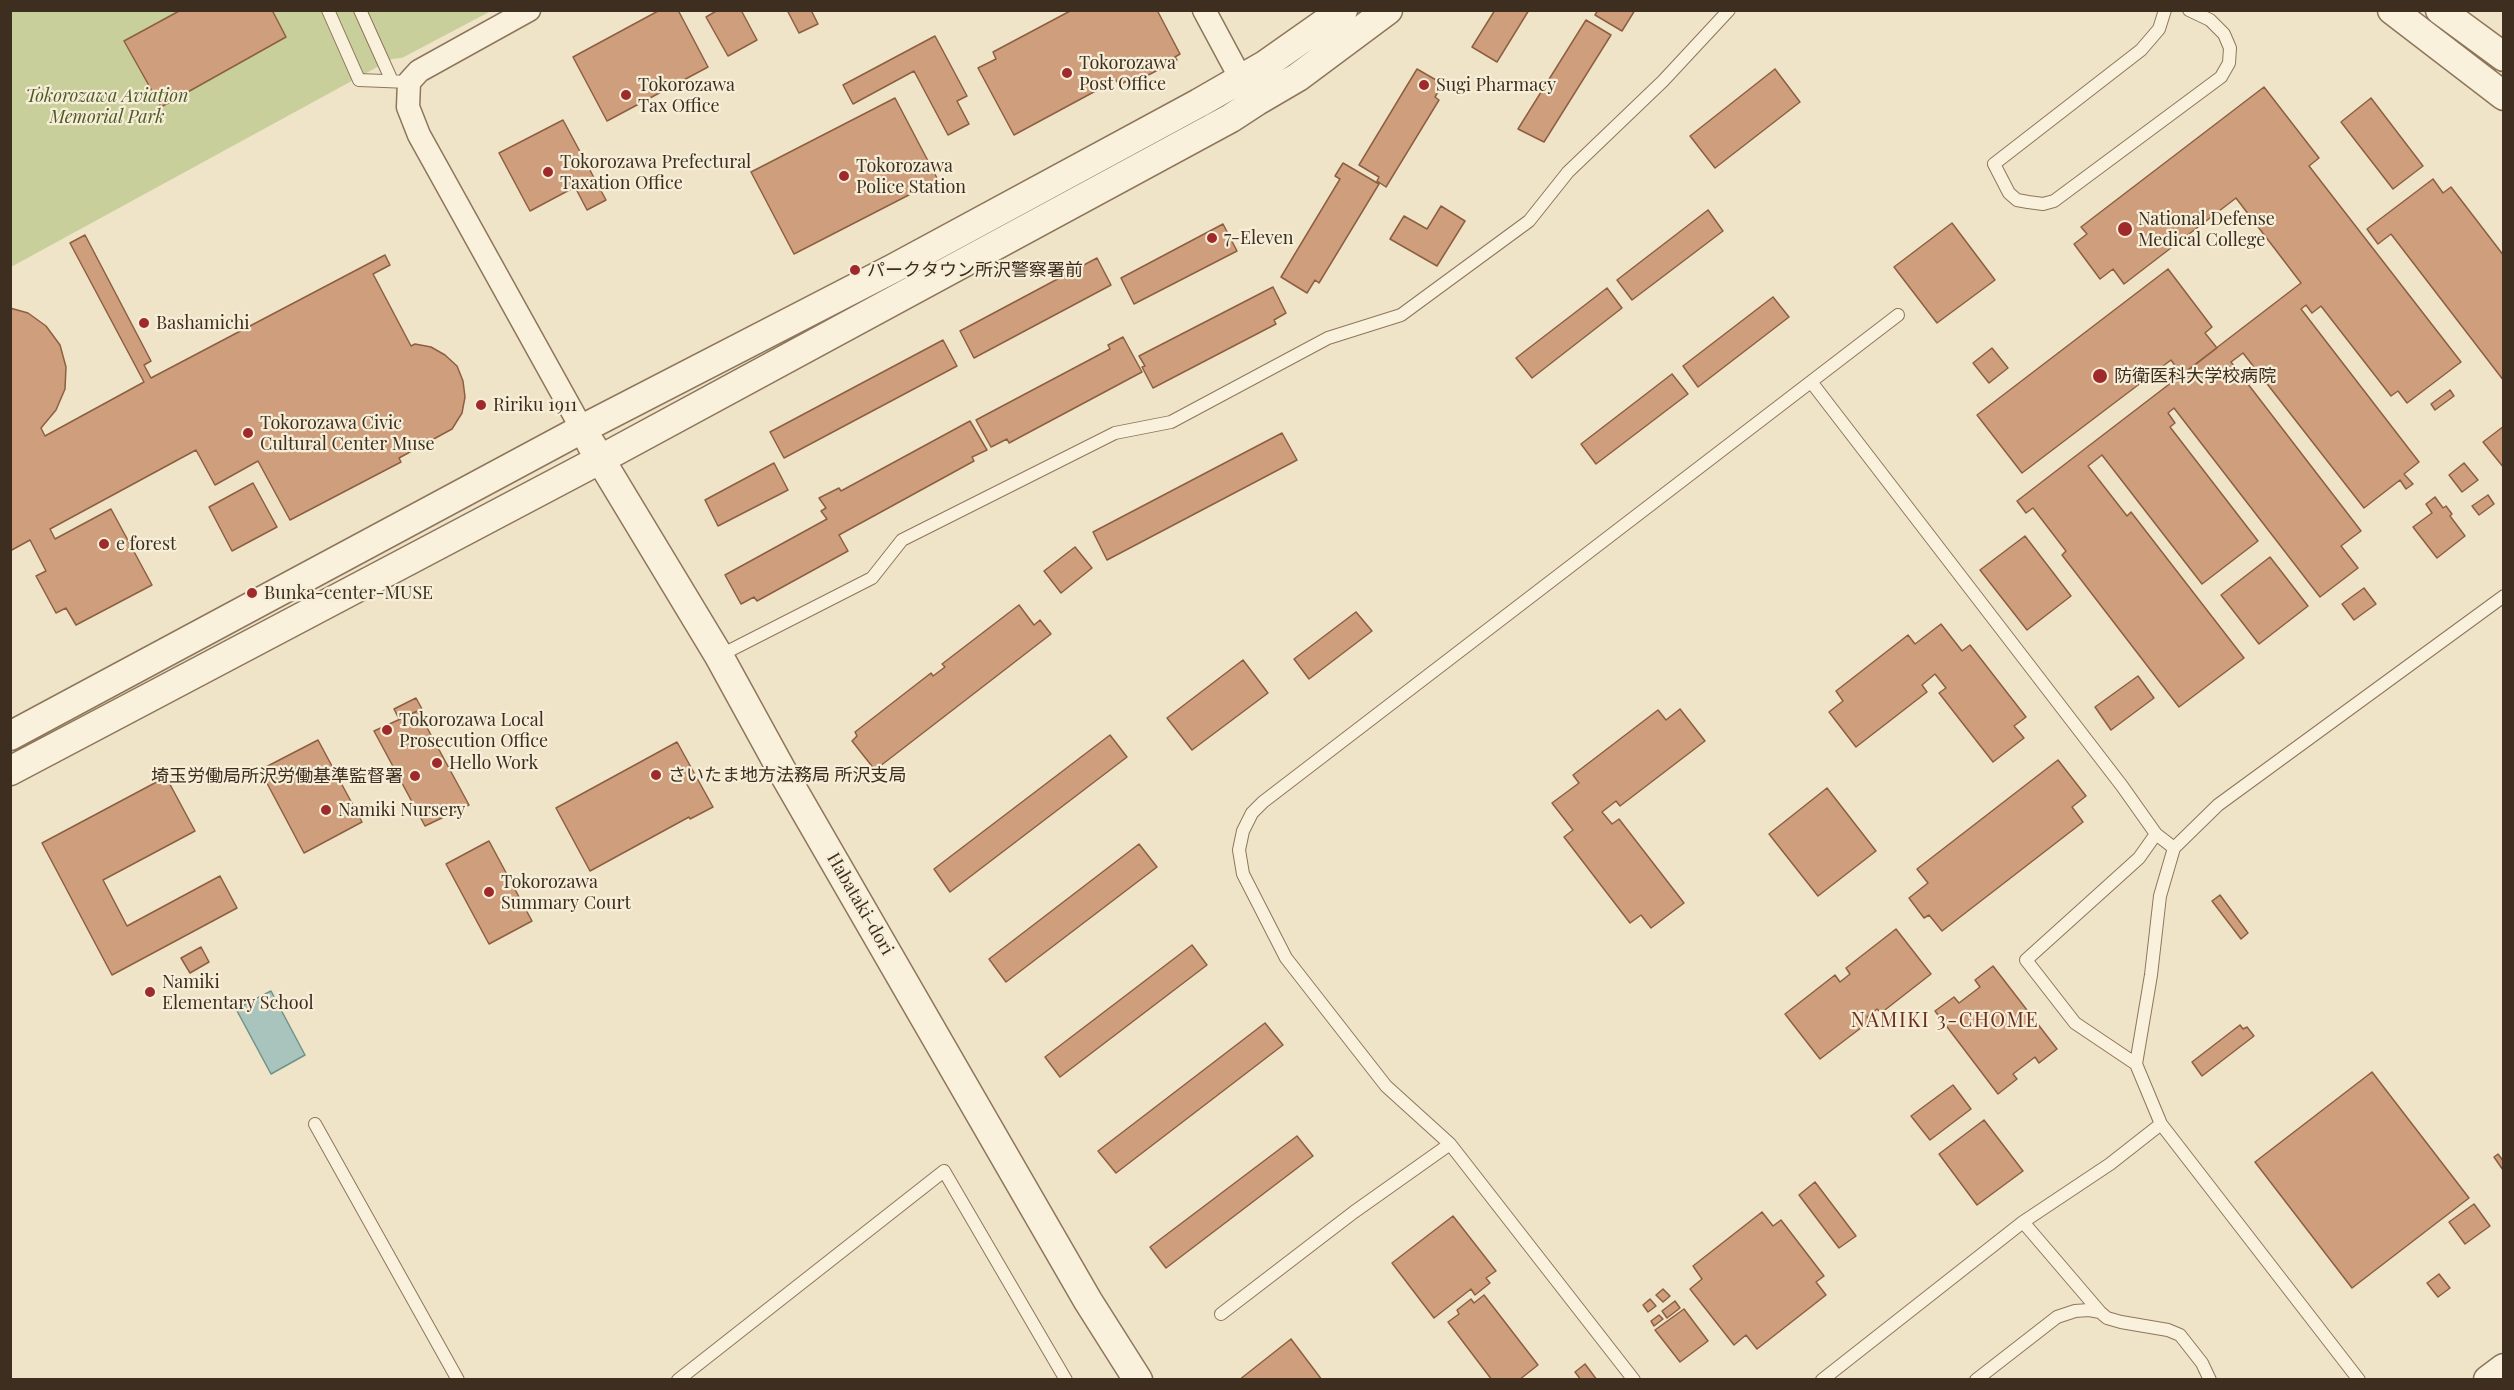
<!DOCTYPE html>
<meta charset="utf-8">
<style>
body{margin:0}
#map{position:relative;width:2514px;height:1390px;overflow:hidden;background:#f0e4c8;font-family:"Playfair Display",serif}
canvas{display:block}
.frame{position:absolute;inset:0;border:12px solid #3d2e20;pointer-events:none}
</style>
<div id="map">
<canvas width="2514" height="1390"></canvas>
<div class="frame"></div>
</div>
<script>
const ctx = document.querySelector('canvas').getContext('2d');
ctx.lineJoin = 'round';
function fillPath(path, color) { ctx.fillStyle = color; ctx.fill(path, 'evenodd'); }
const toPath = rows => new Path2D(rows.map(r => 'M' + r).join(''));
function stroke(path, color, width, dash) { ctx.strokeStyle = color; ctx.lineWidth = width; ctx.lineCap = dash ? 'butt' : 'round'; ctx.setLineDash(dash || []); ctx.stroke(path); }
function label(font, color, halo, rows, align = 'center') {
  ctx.font = font + ' "Playfair Display","Noto Sans JP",serif'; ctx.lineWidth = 4.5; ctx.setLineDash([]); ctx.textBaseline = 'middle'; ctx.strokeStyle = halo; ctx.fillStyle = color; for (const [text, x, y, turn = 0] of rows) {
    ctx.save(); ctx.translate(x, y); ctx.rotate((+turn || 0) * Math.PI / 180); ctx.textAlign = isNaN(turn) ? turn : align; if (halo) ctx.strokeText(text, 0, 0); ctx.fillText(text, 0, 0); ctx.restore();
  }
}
fillPath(toPath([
 [11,11,491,11,402,58,392,59,11,267]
]), '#c9cf9b');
const water = toPath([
 [271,991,305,1055,271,1074,236,1009,271,991]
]);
fillPath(water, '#a9c4bc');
stroke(water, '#6f938a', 1.5);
const building = toPath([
 [181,10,272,10,286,37,161,107,124,41,181,10],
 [660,10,678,10,708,67,607,121,573,57,660,10],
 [718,10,741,10,757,40,728,56,706,17,718,10],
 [787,10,811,10,818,24,799,33,787,10],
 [1072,10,1157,10,1180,54,1175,57,1177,60,1135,82,1133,78,1119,85,1116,80,1014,135,978,68,996,59,993,52,1072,10],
 [1495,10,1529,10,1497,62,1472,47,1495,10],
 [1598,10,1635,10,1622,31,1595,15,1598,10],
 [1586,20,1611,35,1544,142,1518,129,1586,20],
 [935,36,967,96,957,101,969,124,948,135,914,71,853,104,843,85,935,36],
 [1417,69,1443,84,1435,97,1439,100,1386,187,1377,181,1379,177,1359,165,1417,69],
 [1775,69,1800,102,1715,168,1690,136,1775,69],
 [2264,87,2319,158,2309,166,2461,362,2407,403,2398,391,2391,396,2321,306,2312,313,2306,305,2301,309,2419,462,2404,474,2413,484,2406,489,2400,480,2364,508,2243,353,2231,362,2361,531,2341,546,2358,568,2320,597,2174,408,2168,413,2175,423,2170,427,2258,541,2202,584,2102,455,2088,466,2127,516,2131,512,2244,658,2179,707,2062,555,2066,551,2033,508,2026,513,2017,501,2301,283,2236,198,2124,284,2113,269,2100,279,2074,244,2087,234,2081,227,2264,87],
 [895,98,938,180,794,254,751,172,895,98],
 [2371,98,2423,166,2393,189,2341,122,2371,98],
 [563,120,606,200,587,210,575,187,530,211,499,153,563,120],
 [1343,163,1379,184,1319,283,1315,280,1307,293,1281,277,1340,179,1335,176,1343,163],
 [2433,179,2443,193,2451,187,2504,256,2504,381,2391,234,2378,244,2367,229,2433,179],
 [1441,206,1465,221,1437,266,1390,239,1404,216,1427,229,1441,206],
 [1708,210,1723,231,1632,300,1617,280,1708,210],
 [1952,223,1995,280,1937,323,1894,267,1952,223],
 [1223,224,1237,251,1134,304,1121,278,1223,224],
 [85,235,151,361,144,365,151,378,385,255,390,265,373,274,411,346,415,344,431,347,445,355,457,366,463,381,465,397,462,413,452,429,399,458,401,462,290,520,258,461,215,485,196,450,50,529,55,539,111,509,152,585,76,625,66,608,56,613,36,576,46,571,30,540,10,551,10,308,28,313,46,326,60,345,66,367,65,389,56,410,41,428,45,436,144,382,70,243,85,235],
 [1097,258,1111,285,974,358,960,331,1097,258],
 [2168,269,2212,327,2205,333,2217,348,2182,375,2171,360,2022,473,1977,415,2168,269],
 [1273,287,1286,313,1274,320,1276,324,1153,388,1142,367,1145,366,1139,356,1273,287],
 [1607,288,1622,308,1532,378,1516,358,1607,288],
 [1773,297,1789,317,1698,387,1683,366,1773,297],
 [1123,337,1142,372,1009,443,1007,439,991,447,976,420,1110,349,1108,345,1123,337],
 [943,340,957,366,784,458,770,432,943,340],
 [1992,348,2008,368,1989,383,1973,363,1992,348],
 [1672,374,1688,394,1596,464,1581,444,1672,374],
 [2450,390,2454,396,2435,410,2431,404,2450,390],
 [970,421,987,450,972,457,974,461,839,535,848,551,757,601,754,597,741,604,725,575,827,519,821,511,826,508,819,498,839,488,841,491,970,421],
 [2504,426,2504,468,2483,442,2504,426],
 [1282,433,1297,460,1107,560,1093,532,1282,433],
 [774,463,788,490,718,526,705,500,774,463],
 [2464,463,2478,480,2462,492,2449,475,2464,463],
 [253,483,277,527,232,551,209,507,253,483],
 [2488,495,2494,504,2479,515,2472,506,2488,495],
 [2435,497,2443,508,2446,506,2452,514,2450,516,2465,536,2437,558,2413,527,2432,513,2426,504,2435,497],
 [2025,536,2071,596,2027,630,1980,570,2025,536],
 [1075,547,1092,568,1061,593,1044,571,1075,547],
 [2270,557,2308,606,2259,644,2221,595,2270,557],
 [2364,588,2376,604,2354,620,2342,604,2364,588],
 [1019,605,1034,625,1040,620,1051,634,875,770,852,741,857,736,855,732,931,673,933,676,945,667,942,664,1019,605],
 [1356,612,1372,631,1309,679,1294,659,1356,612],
 [1941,624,1962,651,1970,645,2026,717,2014,726,2024,738,1993,762,1939,693,1946,688,1935,674,1922,685,1927,692,1856,747,1829,712,1843,701,1836,691,1908,635,1915,644,1941,624],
 [1243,660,1268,693,1192,750,1167,718,1243,660],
 [2138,676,2154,698,2111,730,2095,707,2138,676],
 [416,698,422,709,399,719,394,709,416,698],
 [1680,709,1705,741,1620,806,1616,801,1602,812,1612,824,1619,819,1684,903,1651,928,1641,915,1630,923,1564,837,1573,830,1552,803,1579,783,1573,775,1658,710,1666,720,1680,709],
 [418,711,469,805,425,826,374,731,418,711],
 [1110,735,1127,757,950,892,934,869,1110,735],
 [318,740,362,822,304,853,260,770,318,740],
 [677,742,713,807,690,819,689,817,590,871,556,808,677,742],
 [2058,760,2086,796,2072,807,2083,822,1942,931,1929,915,1924,918,1909,898,1928,883,1917,869,2058,760],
 [166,777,195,831,103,880,127,926,220,876,237,908,112,975,42,843,166,777],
 [1827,788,1876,851,1818,896,1769,834,1827,788],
 [489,841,532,921,489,944,446,864,489,841],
 [1139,844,1157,867,1006,982,989,959,1139,844],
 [2220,895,2248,933,2241,939,2212,901,2220,895],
 [1896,929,1931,974,1881,1013,1877,1009,1867,1017,1870,1021,1820,1059,1785,1014,1835,975,1840,982,1850,974,1846,968,1896,929],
 [1192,945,1207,965,1060,1077,1045,1057,1192,945],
 [201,947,209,962,190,973,181,958,201,947],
 [1993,966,2057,1049,2039,1063,2035,1057,2013,1074,2017,1079,1998,1094,1935,1011,1954,997,1959,1003,1980,987,1975,980,1993,966],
 [1265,1023,1283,1045,1116,1173,1098,1151,1265,1023],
 [2240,1025,2243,1029,2247,1027,2254,1036,2202,1076,2192,1062,2240,1025],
 [2372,1072,2469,1198,2352,1288,2255,1162,2372,1072],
 [1953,1085,1971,1109,1930,1140,1911,1116,1953,1085],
 [1984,1120,2023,1171,1977,1205,1939,1154,1984,1120],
 [1297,1136,1313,1156,1166,1268,1150,1247,1297,1136],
 [2498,1154,2504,1162,2503,1170,2494,1157,2498,1154],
 [1815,1182,1856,1236,1839,1248,1799,1195,1815,1182],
 [2474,1204,2490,1226,2465,1244,2449,1222,2474,1204],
 [1762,1212,1773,1226,1781,1220,1824,1276,1816,1282,1826,1295,1757,1349,1746,1335,1734,1345,1690,1289,1702,1279,1693,1266,1762,1212],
 [1453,1216,1496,1271,1486,1278,1490,1283,1475,1295,1471,1289,1434,1318,1392,1263,1453,1216],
 [2439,1274,2450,1288,2438,1297,2427,1283,2439,1274],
 [1663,1289,1670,1296,1663,1302,1656,1295,1663,1289],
 [1484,1295,1538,1365,1519,1380,1492,1380,1448,1322,1459,1314,1457,1310,1471,1299,1474,1303,1484,1295],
 [1650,1299,1656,1306,1648,1312,1643,1305,1650,1299],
 [1675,1301,1680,1308,1667,1318,1662,1311,1675,1301],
 [1684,1309,1708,1341,1680,1362,1655,1330,1684,1309],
 [1659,1315,1663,1319,1654,1326,1651,1321,1659,1315],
 [1291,1339,1322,1380,1239,1380,1291,1339],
 [1585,1364,1597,1380,1581,1380,1575,1372,1585,1364]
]);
fillPath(building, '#cf9f7d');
stroke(building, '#8d5f41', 1.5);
const service = toPath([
 [328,10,359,80,409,82],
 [360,10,392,81],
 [2165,10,2159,29,2141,50,1994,164,2009,193,2017,200,2028,202,2043,204,2054,201,2221,77,2229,63,2230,48,2224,34,2210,20,2189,10],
 [1812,383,2122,786,2156,834,2174,848],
 [719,656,872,578,902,540,1115,433,1171,422,1328,338,1401,315,1529,221,1568,172,1663,81,1729,10],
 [2136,1064,2075,1023,2026,960,2139,858,2156,834],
 [315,1124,458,1380],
 [2023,1222,2100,1312,2107,1318,2121,1322,2168,1330,2180,1335,2202,1363,2210,1380],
 [1221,1314,1354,1212,1450,1144],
 [678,1380,944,1171,1066,1380],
 [1634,1380,1450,1144,1386,1086,1286,958,1243,874,1239,850,1243,831,1252,813,1263,802,1898,315],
 [1822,1380,2023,1222,2110,1164,2161,1124],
 [1976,1380,2057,1317,2075,1311,2089,1310,2100,1312],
 [2359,1380,2161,1124,2136,1064,2151,975,2160,896,2174,848,2218,805,2504,596]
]);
const minor = toPath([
 [529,10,419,71,409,82,408,107,419,135,582,429],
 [1204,10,1241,79,1251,92]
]);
const tertiary = toPath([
 [2392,10,2504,96],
 [2440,10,2504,57],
 [591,444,719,656,781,769,1088,1301,1138,1380],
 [10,736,582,429,894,268,1199,103,1265,65,1343,10],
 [10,771,601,459,1231,118,1257,101,1298,77,1388,10],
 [2488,1380,2504,1368]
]);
stroke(service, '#8d765c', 14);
stroke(minor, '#8d765c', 25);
stroke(tertiary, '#8d765c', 31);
stroke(service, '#faf1dc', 12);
stroke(minor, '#faf1dc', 22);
stroke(tertiary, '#faf1dc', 28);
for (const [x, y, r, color] of [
 [1067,73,6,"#9e2a2b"],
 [1424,85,6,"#9e2a2b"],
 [626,95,6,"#9e2a2b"],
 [548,172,6,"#9e2a2b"],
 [844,176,6,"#9e2a2b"],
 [2125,229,8,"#9e2a2b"],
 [1212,238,6,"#9e2a2b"],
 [855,270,6,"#9e2a2b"],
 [144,323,6,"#9e2a2b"],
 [2100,376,8,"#9e2a2b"],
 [481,405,6,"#9e2a2b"],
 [248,433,6,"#9e2a2b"],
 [104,544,6,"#9e2a2b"],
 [252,593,6,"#9e2a2b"],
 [387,730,6,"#9e2a2b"],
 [437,763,6,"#9e2a2b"],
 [656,775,6,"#9e2a2b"],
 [415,776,6,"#9e2a2b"],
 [326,810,6,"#9e2a2b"],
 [489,892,6,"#9e2a2b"],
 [150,992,6,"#9e2a2b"]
]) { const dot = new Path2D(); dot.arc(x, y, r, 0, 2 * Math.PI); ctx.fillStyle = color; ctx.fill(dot); stroke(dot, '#f7eed8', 2); }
label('18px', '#3d2e20', '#f7eed8', [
 ["Tokorozawa",1079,63],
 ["Post Office",1079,84],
 ["Tokorozawa",638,85],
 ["Tax Office",638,106],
 ["Sugi Pharmacy",1436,85],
 ["Tokorozawa Prefectural",560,162],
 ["Taxation Office",560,183],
 ["Tokorozawa",856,166],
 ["Police Station",856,187],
 ["National Defense",2138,219],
 ["Medical College",2138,240],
 ["7-Eleven",1224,238],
 ["パークタウン所沢警察署前",867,270],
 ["Bashamichi",156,323],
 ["防衛医科大学校病院",2114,376],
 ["Ririku 1911",493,405],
 ["Tokorozawa Civic",260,423],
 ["Cultural Center Muse",260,444],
 ["e forest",116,544],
 ["Bunka-center-MUSE",264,593],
 ["Tokorozawa Local",399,720],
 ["Prosecution Office",399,741],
 ["Hello Work",449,763],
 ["さいたま地方法務局 所沢支局",668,775],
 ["埼玉労働局所沢労働基準監督署",403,776,"right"],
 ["Namiki Nursery",338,810],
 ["Tokorozawa",501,882],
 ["Summary Court",501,903],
 ["Namiki",162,982],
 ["Elementary School",162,1003]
], 'left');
label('italic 18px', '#4d5a26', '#f7eed8', [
 ["Tokorozawa Aviation",107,96],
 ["Memorial Park",107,117]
]);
label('18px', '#3d2e20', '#f7eed8', [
 ["Habataki-dori",860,904,60]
]);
ctx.letterSpacing = '1.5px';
label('20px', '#6b2e1e', '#f7eed8', [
 ["NAMIKI 3-CHOME",1945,1021]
]);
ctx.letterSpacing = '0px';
</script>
